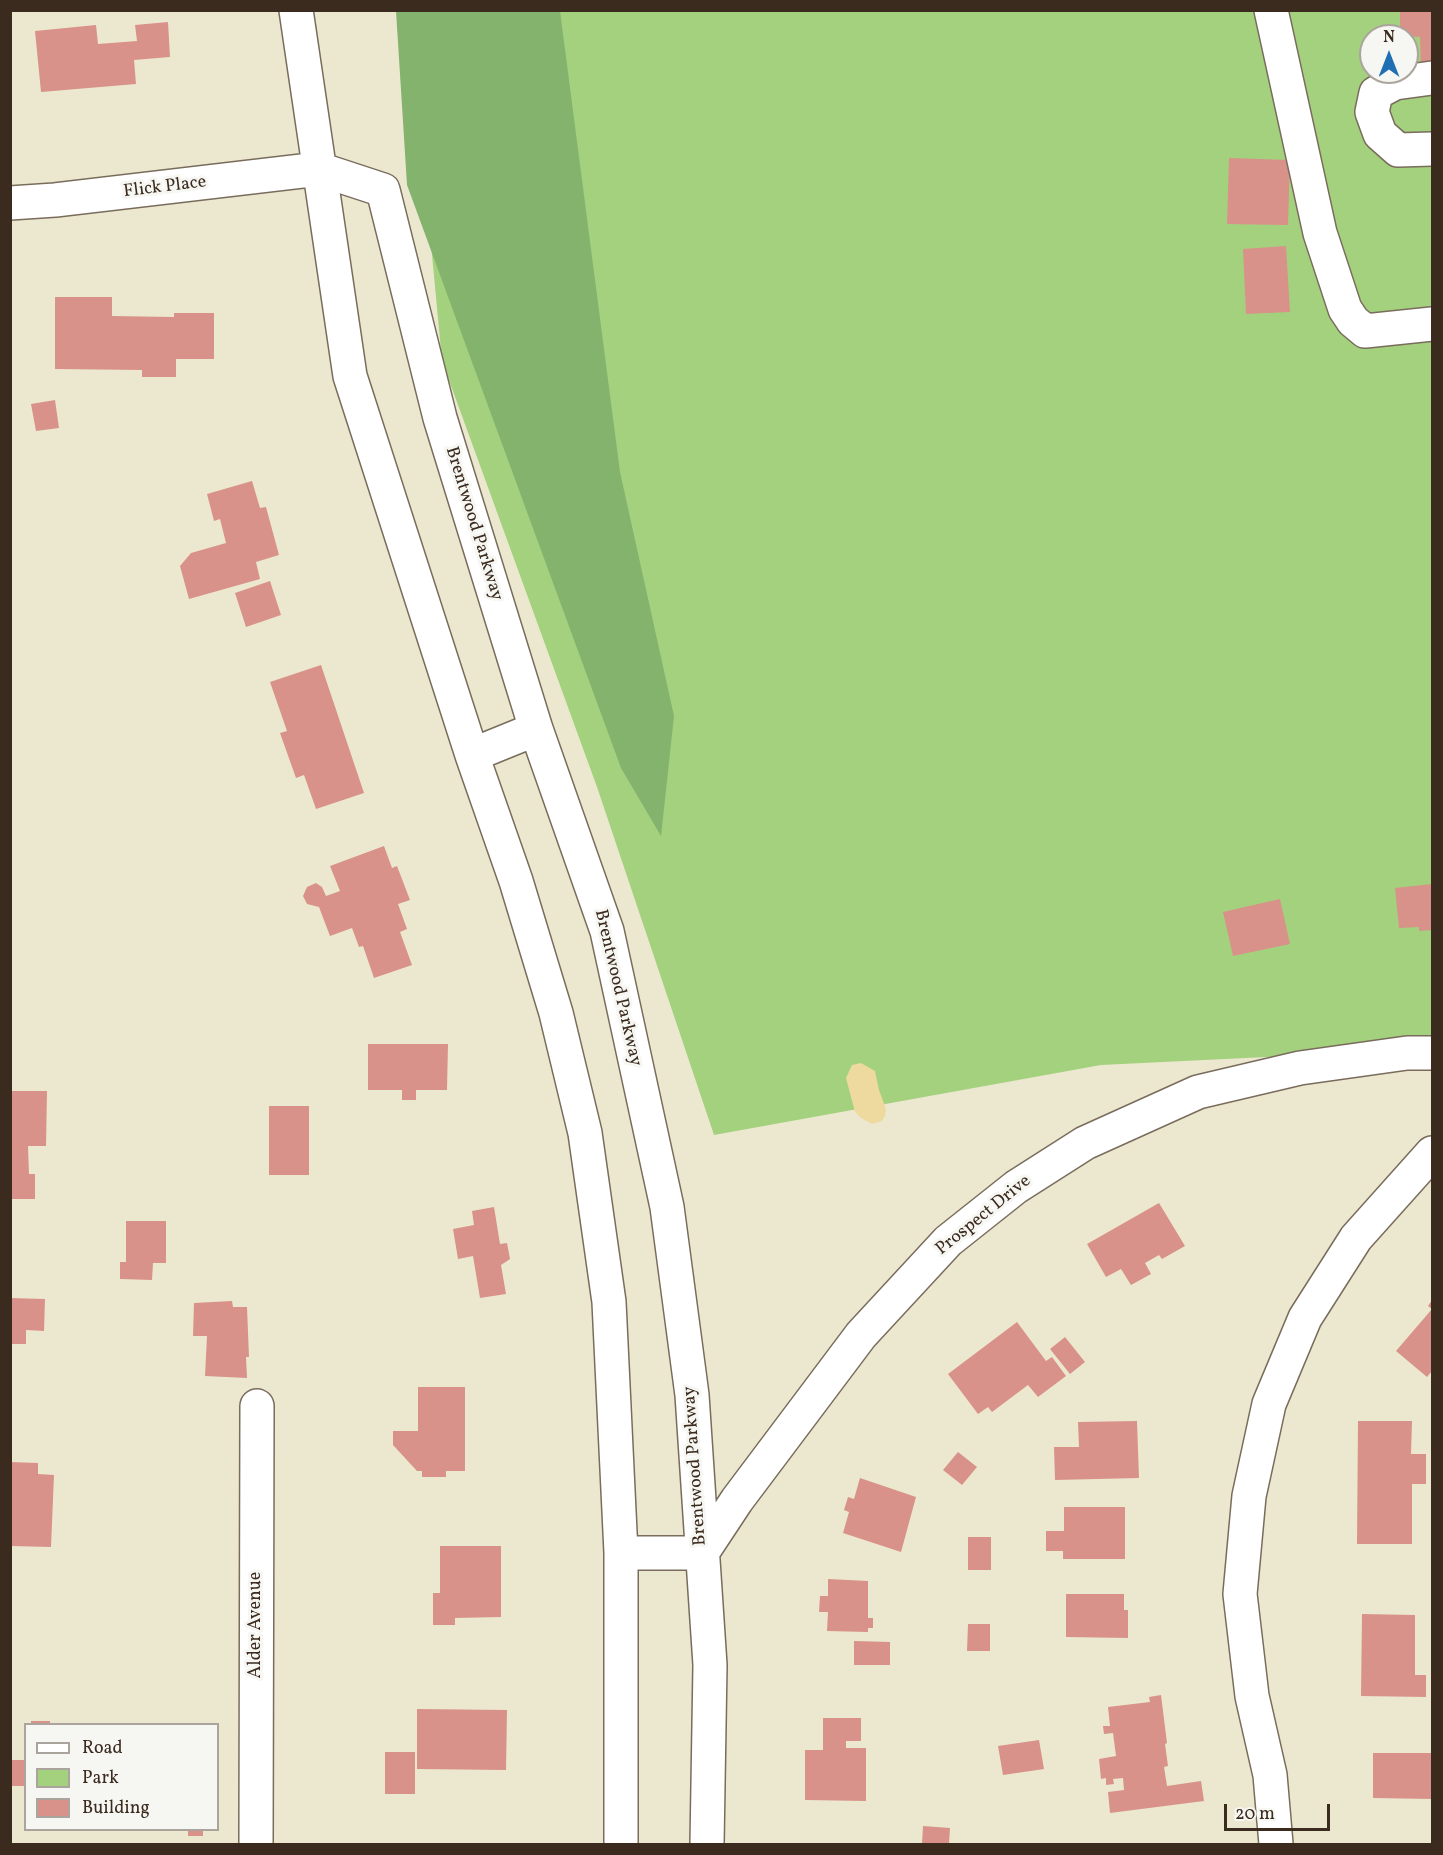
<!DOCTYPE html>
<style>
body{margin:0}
#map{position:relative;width:1443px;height:1855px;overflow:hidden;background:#ece8d0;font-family:Vollkorn,serif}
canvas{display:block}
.frame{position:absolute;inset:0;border:12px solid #3b2a1e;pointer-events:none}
.legend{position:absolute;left:24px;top:1723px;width:195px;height:108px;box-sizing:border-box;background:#f6f6f2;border:2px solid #aba49d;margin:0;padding:8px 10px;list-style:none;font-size:18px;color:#3b2a1e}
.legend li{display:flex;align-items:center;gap:12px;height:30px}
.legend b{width:30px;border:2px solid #aba49d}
.north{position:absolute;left:1359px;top:24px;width:60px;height:60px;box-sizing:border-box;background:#f6f6f2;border:2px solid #aba49d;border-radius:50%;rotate:0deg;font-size:16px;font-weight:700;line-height:24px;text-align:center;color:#3b2a1e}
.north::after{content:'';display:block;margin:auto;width:21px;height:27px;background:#1f6fb2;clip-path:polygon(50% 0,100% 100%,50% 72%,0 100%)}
.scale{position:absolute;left:1224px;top:1804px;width:106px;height:27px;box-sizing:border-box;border:3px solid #3b2a1e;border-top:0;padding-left:8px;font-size:18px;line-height:21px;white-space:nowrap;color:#3b2a1e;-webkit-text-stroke:4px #f6f6f2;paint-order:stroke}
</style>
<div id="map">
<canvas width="1443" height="1855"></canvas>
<div class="frame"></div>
<ul class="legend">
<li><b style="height:8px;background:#fff"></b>Road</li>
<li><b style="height:16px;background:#a4d17e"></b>Park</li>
<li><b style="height:16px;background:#d89289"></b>Building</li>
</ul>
<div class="north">N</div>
<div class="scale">20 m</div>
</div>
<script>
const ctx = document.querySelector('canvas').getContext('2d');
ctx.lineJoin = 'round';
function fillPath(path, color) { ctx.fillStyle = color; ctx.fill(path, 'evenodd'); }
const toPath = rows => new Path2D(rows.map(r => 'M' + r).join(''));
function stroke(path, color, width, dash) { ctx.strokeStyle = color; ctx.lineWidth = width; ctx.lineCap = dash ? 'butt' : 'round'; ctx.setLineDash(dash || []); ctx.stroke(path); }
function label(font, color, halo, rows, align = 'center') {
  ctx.font = font + ' Vollkorn,serif'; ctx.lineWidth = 6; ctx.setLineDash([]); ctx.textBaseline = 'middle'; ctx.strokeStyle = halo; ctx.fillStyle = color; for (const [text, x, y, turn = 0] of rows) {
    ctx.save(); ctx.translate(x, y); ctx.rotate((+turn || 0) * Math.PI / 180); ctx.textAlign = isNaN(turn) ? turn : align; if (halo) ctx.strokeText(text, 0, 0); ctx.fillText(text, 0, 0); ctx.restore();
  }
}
fillPath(toPath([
 [409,11,1432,11,1432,1049,1101,1065,714,1135,597,787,442,361],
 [1371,36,1407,36,1407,72,1371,72]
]), '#a4d17e');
fillPath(toPath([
 [396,11,560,11,620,472,674,716,661,836,621,768,407,185]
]), '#83b36d');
fillPath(toPath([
 [861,1063,875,1071,879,1090,886,1109,885,1116,882,1121,872,1124,861,1118,855,1112,846,1078,852,1065]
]), '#eeda9e');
fillPath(toPath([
 [1400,10,1432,10,1432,70,1421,70,1420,37,1400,36],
 [168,22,170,57,134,60,136,84,41,92,35,31,96,25,98,44,137,41,135,25],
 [1229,158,1290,160,1288,225,1227,224],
 [1286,246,1290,312,1246,314,1243,249],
 [55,297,112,297,112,316,174,317,174,313,214,313,214,359,176,359,176,377,142,377,142,370,55,369],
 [55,400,59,428,36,431,31,404],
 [252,481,260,508,266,507,279,555,256,562,260,579,189,599,180,566,191,553,226,543,220,519,214,521,207,494],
 [270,581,281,615,246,627,235,593],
 [321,665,364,793,316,809,304,775,296,778,280,733,287,731,270,682],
 [384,846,392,868,397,866,410,900,398,904,407,929,400,932,412,965,374,978,363,946,359,947,352,928,330,936,319,907,307,904,303,896,307,887,316,883,322,887,326,896,340,891,330,866],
 [1432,884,1432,930,1419,931,1419,927,1399,928,1395,888],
 [1280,899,1290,944,1233,956,1223,912],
 [368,1044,448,1044,447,1090,416,1090,416,1100,402,1100,402,1090,368,1090],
 [10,1091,47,1091,46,1146,28,1146,29,1174,35,1174,35,1199,10,1199],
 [269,1106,309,1106,309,1175,269,1175],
 [1159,1203,1185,1246,1162,1259,1159,1255,1145,1263,1151,1274,1131,1285,1121,1269,1106,1277,1087,1244],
 [494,1207,500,1244,507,1243,510,1259,501,1265,506,1294,480,1298,473,1256,458,1259,453,1229,474,1225,472,1211],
 [126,1221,166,1221,166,1263,153,1263,152,1280,120,1279,120,1262,126,1262],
 [10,1298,45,1299,44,1331,26,1330,26,1344,10,1344],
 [1432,1300,1432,1371,1427,1377,1396,1351,1432,1309,1428,1306],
 [232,1301,233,1307,247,1307,249,1357,246,1357,247,1378,205,1376,207,1336,193,1336,194,1303],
 [1017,1322,1046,1361,1052,1357,1066,1376,1038,1397,1028,1385,992,1412,988,1407,978,1414,948,1374],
 [1065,1337,1085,1362,1070,1374,1050,1349],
 [418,1387,465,1387,465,1471,446,1471,446,1477,422,1477,422,1471,417,1471,393,1445,393,1431,418,1431],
 [1137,1421,1139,1478,1055,1480,1054,1447,1079,1447,1078,1422],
 [1358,1421,1412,1421,1411,1454,1426,1454,1426,1484,1412,1484,1412,1544,1357,1544],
 [958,1452,977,1467,962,1485,943,1470],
 [10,1462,38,1463,38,1474,54,1475,51,1547,10,1546],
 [860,1478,916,1497,901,1552,843,1533,849,1512,844,1510,848,1497,854,1499],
 [1064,1507,1125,1507,1125,1559,1063,1559,1063,1551,1046,1551,1046,1531,1064,1531],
 [968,1537,991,1537,991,1570,968,1570],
 [440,1546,501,1546,501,1617,455,1618,455,1625,433,1625,433,1593,440,1593],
 [828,1579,868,1581,868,1618,873,1618,873,1628,868,1628,868,1632,827,1631,828,1612,819,1612,820,1596,828,1596],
 [1066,1594,1124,1594,1124,1610,1128,1610,1128,1638,1066,1637],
 [1362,1614,1415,1615,1415,1675,1426,1675,1426,1697,1361,1696],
 [968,1624,990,1624,990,1651,967,1651],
 [854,1641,890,1642,890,1665,854,1665],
 [1161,1695,1167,1743,1165,1744,1168,1766,1164,1767,1167,1786,1201,1781,1204,1801,1110,1813,1108,1792,1124,1790,1123,1778,1113,1779,1114,1784,1106,1785,1106,1778,1101,1779,1099,1759,1116,1756,1113,1733,1104,1734,1103,1726,1110,1726,1108,1707,1150,1702,1149,1697],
 [417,1709,507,1710,506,1770,417,1769],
 [823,1718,861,1718,861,1741,846,1741,846,1748,866,1748,866,1801,805,1800,805,1750,823,1750],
 [31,1721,50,1721,50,1724,31,1724],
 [1039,1740,1044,1769,1003,1775,998,1746],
 [385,1752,415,1752,415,1794,385,1794],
 [1373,1753,1432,1753,1432,1799,1373,1798],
 [10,1760,26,1760,26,1786,10,1786],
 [923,1826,950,1828,949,1844,922,1844],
 [188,1830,203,1830,203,1836,188,1836]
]), '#d89289');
const minor = toPath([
 [296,10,350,376,472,755,516,881,556,1013,585,1133,609,1302,621,1553,621,1844],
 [1271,10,1320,233,1345,309,1353,321,1365,331,1432,324],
 [1432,78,1395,83,1376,93,1372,112,1380,134,1398,150,1432,149],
 [10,203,55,200,319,169,383,190,440,418,536,729,607,931,667,1207,692,1395,710,1665,707,1844],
 [472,755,536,729],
 [621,1553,702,1553,737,1500,861,1335,948,1241,1016,1187,1085,1143,1198,1092,1300,1068,1407,1053,1432,1053],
 [256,1844,257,1406],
 [1276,1844,1270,1775,1252,1696,1240,1594,1249,1496,1269,1404,1305,1318,1356,1238,1432,1153]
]);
stroke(minor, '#796c5c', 36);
stroke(minor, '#fff', 33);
label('18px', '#3b2a1e', '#f6f6f2', [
 ["Flick Place",165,188,-7],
 ["Brentwood Parkway",473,524,73],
 ["Brentwood Parkway",617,988,77],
 ["Prospect Drive",984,1216,-39],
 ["Brentwood Parkway",696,1466,-94],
 ["Alder Avenue",257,1625,-90]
]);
</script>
